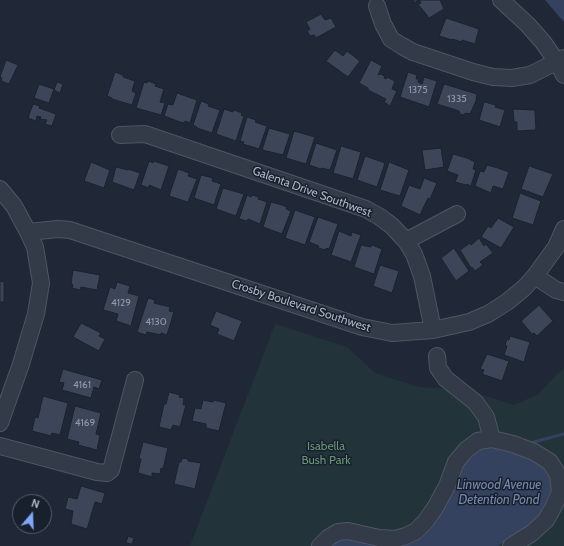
<!DOCTYPE html>
<style>
body{margin:0}
#map{position:relative;width:564px;height:546px;overflow:hidden;background:#202838;font-family:Cabin,sans-serif}
canvas{display:block}
.north{position:absolute;left:12px;top:494px;width:40px;height:40px;box-sizing:border-box;background:#19202d;border:1px solid #555c6a;border-radius:50%;rotate:19deg;font-size:11px;font-weight:700;line-height:16px;text-align:center;color:#aeb5c5}
.north::after{content:'';display:block;margin:auto;width:14px;height:18px;background:#81a4f7;clip-path:polygon(50% 0,100% 100%,50% 72%,0 100%)}
</style>
<div id="map">
<canvas width="564" height="546"></canvas>
<div class="north">N</div>
</div>
<script>
const ctx = document.querySelector('canvas').getContext('2d');
ctx.lineJoin = 'round';
function fillPath(path, color) { ctx.fillStyle = color; ctx.fill(path, 'evenodd'); }
const toPath = rows => new Path2D(rows.map(r => 'M' + r).join(''));
function stroke(path, color, width, dash) { ctx.strokeStyle = color; ctx.lineWidth = width; ctx.lineCap = dash ? 'butt' : 'round'; ctx.setLineDash(dash || []); ctx.stroke(path); }
function label(font, color, halo, rows, align = 'center') {
  ctx.font = font + ' Cabin,sans-serif'; ctx.lineWidth = 3; ctx.setLineDash([]); ctx.textBaseline = 'middle'; ctx.strokeStyle = halo; ctx.fillStyle = color; for (const [text, x, y, turn = 0] of rows) {
    ctx.save(); ctx.translate(x, y); ctx.rotate((+turn || 0) * Math.PI / 180); ctx.textAlign = isNaN(turn) ? turn : align; if (halo) ctx.strokeText(text, 0, 0); ctx.fillText(text, 0, 0); ctx.restore();
  }
}
fillPath(toPath([
 [275,324,347,347,375,373,419,387,466,390,514,405,539,394,557,374,564,369,564,546,190,546]
]), '#223439');
fillPath(toPath([
 [545,0,564,0,564,22],
 [488,446,525,454,549,470,554,488,548,505,539,516,523,530,498,546,398,546,410,543,422,538,444,508,468,456,480,447],
 [346,538,391,546,332,546,334,543]
]), '#34425f');
stroke(toPath([
 [530,443,564,434]
]), '#34425f', 3);
const building = toPath([
 [413,0,440,0,444,9,429,18,418,4,421,3,419,0,414,3,413,0],
 [321,14,325,20,331,18,336,27,316,38,314,35,310,36,307,31,310,29,306,22,321,14],
 [446,18,479,29,475,44,462,40,462,42,452,39,452,40,439,36,446,18],
 [335,50,343,56,347,51,360,61,348,77,326,61,335,50],
 [6,60,18,65,9,84,1,81,2,78,0,77,6,60],
 [371,60,382,66,378,75,380,74,385,76,384,78,386,79,387,77,395,81,392,89,397,91,390,106,384,102,386,99,368,90,368,88,359,83,371,60],
 [115,72,123,75,123,77,135,81,132,91,136,93,132,105,112,99,112,98,107,96,115,72],
 [408,72,417,75,416,79,419,79,418,82,422,84,424,77,437,81,429,107,400,97,408,72],
 [148,81,156,84,155,86,164,89,160,102,165,103,161,115,136,108,144,82,147,83,148,81],
 [57,82,63,84,60,93,54,90,57,82],
 [39,84,54,89,49,103,34,98,39,84],
 [444,84,477,94,476,101,470,114,466,113,463,115,460,114,459,111,437,104,444,84],
 [177,93,197,100,190,123,185,121,184,123,180,122,164,116,168,104,173,105,177,93],
 [201,101,209,104,208,106,220,110,212,133,197,128,197,127,193,125,201,101],
 [484,102,496,105,495,107,505,110,500,127,479,120,484,102],
 [33,104,40,106,39,108,56,114,52,126,45,124,47,120,40,119,41,117,37,116,36,121,28,118,33,104],
 [224,109,233,112,234,110,242,113,241,115,244,116,236,141,216,134,224,109],
 [513,109,535,110,536,130,517,131,517,122,514,122,513,109],
 [247,117,256,120,255,122,267,126,259,149,243,144,244,142,240,141,247,117],
 [269,128,290,134,283,155,262,150,269,128],
 [294,131,315,137,306,164,286,158,294,131],
 [316,143,337,150,330,170,322,168,321,169,309,165,316,143],
 [341,146,361,152,353,179,333,173,341,146],
 [441,148,444,167,425,170,422,150,441,148],
 [453,154,467,158,475,162,473,169,476,170,471,186,467,184,466,185,455,182,458,175,447,171,453,154],
 [365,156,385,163,377,187,357,180,365,156],
 [149,161,153,163,154,161,169,166,161,190,149,185,149,188,141,185,149,161],
 [91,162,110,170,104,188,84,181,91,162],
 [389,162,409,170,400,196,380,190,389,162],
 [487,165,498,168,509,172,503,189,493,186,491,193,475,186,480,171,484,172,487,165],
 [529,166,553,174,543,197,521,189,529,166],
 [116,167,128,170,128,169,140,173,134,190,112,182,116,167],
 [178,169,189,173,188,176,197,179,188,202,169,196,178,169],
 [201,175,213,178,212,181,221,184,214,205,194,198,201,175],
 [424,178,437,183,430,199,428,198,420,215,401,206,409,185,420,189,424,178],
 [223,188,244,194,236,216,216,209,223,188],
 [520,193,541,201,533,225,512,218,520,193],
 [247,195,251,197,252,195,259,197,258,199,267,202,260,224,248,219,247,221,239,219,247,195],
 [271,202,282,205,287,207,286,209,291,211,282,234,263,227,271,202],
 [295,210,315,217,305,245,285,238,295,210],
 [318,217,338,224,329,249,326,248,326,250,318,248,319,246,309,242,318,217],
 [498,218,514,227,501,248,481,237,488,226,491,228,498,218],
 [339,231,351,236,352,232,361,235,351,262,331,255,339,231],
 [479,238,484,246,486,244,493,253,480,262,483,265,475,271,472,267,471,268,460,250,470,243,471,245,479,238],
 [361,245,371,247,372,245,382,249,374,274,354,267,361,245],
 [454,248,469,271,456,281,441,258,454,248],
 [380,265,399,271,392,293,373,286,380,265],
 [73,270,100,275,97,290,81,287,80,290,72,288,73,285,71,284,73,270],
 [0,281,4,282,4,302,0,302,0,281],
 [117,282,130,286,128,293,139,296,131,326,116,321,118,314,103,310,110,287,115,289,117,282],
 [148,298,155,300,154,303,170,307,169,311,174,312,167,335,161,333,161,335,147,332,146,335,137,332,148,298],
 [539,305,553,321,537,336,534,333,532,334,521,321,539,305],
 [216,311,242,321,234,341,217,334,219,329,210,325,216,311],
 [81,323,101,333,99,336,105,339,99,351,73,337,81,323],
 [510,336,530,342,524,362,504,355,507,346,505,345,507,339,509,340,510,336],
 [487,354,509,361,502,381,482,374,484,370,480,369,487,354],
 [63,369,102,380,99,389,94,387,91,398,62,390,64,383,59,382,63,369],
 [169,392,180,395,179,397,184,398,183,405,186,405,180,427,173,425,171,430,159,427,164,404,166,404,169,392],
 [43,396,68,403,60,435,52,433,51,436,32,431,35,417,38,418,43,396],
 [203,400,213,402,214,400,226,403,219,431,206,428,206,424,192,421,195,408,201,409,203,400],
 [75,406,101,413,96,434,100,435,97,450,78,445,79,442,67,439,75,406],
 [143,442,168,448,163,469,161,468,160,474,152,473,152,477,138,473,141,459,139,458,143,442],
 [182,458,188,459,188,461,201,463,195,489,174,484,179,462,181,462,182,458],
 [81,486,105,493,102,504,95,502,87,529,71,524,73,511,65,509,68,497,77,499,81,486],
 [128,536,134,538,132,544,126,543,128,536]
]);
fillPath(building, '#3c4658');
stroke(building, '#1b222f', 1);
const minor = toPath([
 [501,0,528,25,543,42,557,62,564,75],
 [377,6,383,24,391,39,402,46,413,52,473,72,493,77,512,78,530,75,564,58],
 [120,135,145,134,366,209,380,217,392,226,406,241,414,254,422,276,433,330],
 [0,189,14,206,28,232,35,247,41,283,36,314,21,364,0,423],
 [28,232,58,229,70,230,362,327,392,333,433,330,469,322,488,314,507,302,524,288,535,276,556,247,564,229],
 [406,241,457,214],
 [535,276,556,290,564,292],
 [437,356,438,368,446,379,475,402,486,417,492,439],
 [0,446,97,472,107,473,111,470,135,380],
 [320,546,328,538,338,532,348,531,379,538,395,539,406,536,416,531,425,522,435,508,447,486,456,462,466,450,478,441,492,439,513,444,534,452,550,462,558,475,560,492,554,506,546,520,532,533,511,546]
]);
stroke(minor, '#4e5563', 18);
stroke(minor, '#343b48', 16);
label('10px', '#9299aa', null, [
 ["1375",418,90],
 ["1335",457,99],
 ["4129",121,303],
 ["4130",156,322],
 ["4161",82,385],
 ["4169",85,423]
]);
label('12px', '#aeb5c5', '#19202d', [
 ["Galenta Drive Southwest",312,192,20],
 ["Crosby Boulevard Southwest",301,306,18]
]);
label('12px', '#669575', '#19202d', [
 ["Isabella",326,446],
 ["Bush Park",326,460]
]);
label('italic 13px', '#7689ad', '#19202d', [
 ["Linwood Avenue",499,485],
 ["Detention Pond",499,500]
]);
</script>
